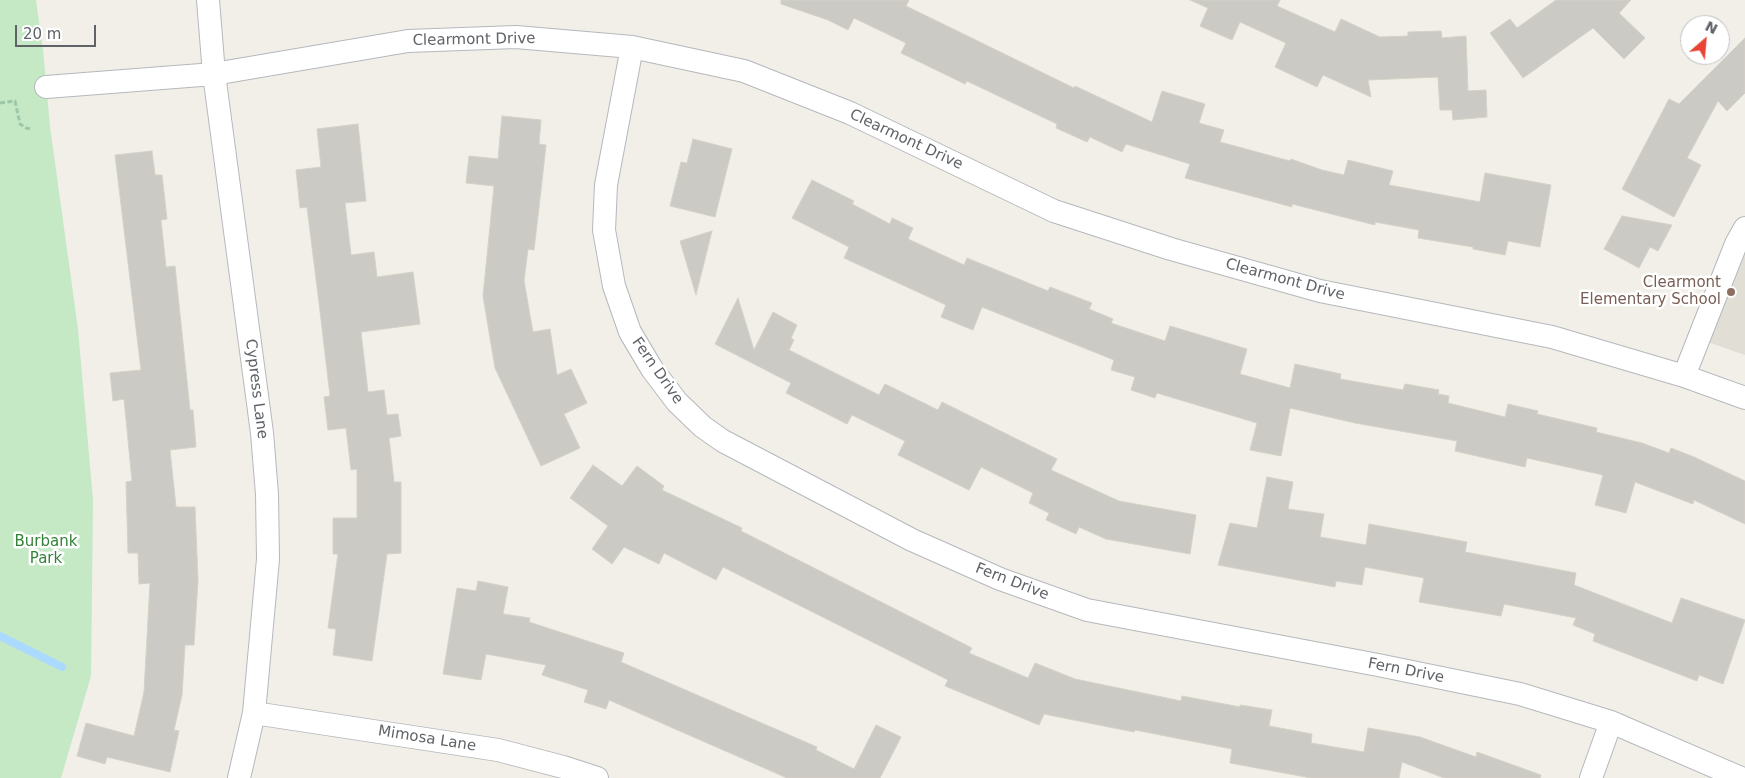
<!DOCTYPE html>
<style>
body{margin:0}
#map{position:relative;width:1745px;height:778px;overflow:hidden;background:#f1efe8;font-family:"DejaVu Sans",sans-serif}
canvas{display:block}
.north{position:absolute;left:1680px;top:15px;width:50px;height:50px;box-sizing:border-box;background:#fff;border:1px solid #bfc1c3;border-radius:50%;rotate:27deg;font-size:14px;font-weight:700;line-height:20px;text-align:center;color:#5f6368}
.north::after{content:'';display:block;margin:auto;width:18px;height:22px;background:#ea4335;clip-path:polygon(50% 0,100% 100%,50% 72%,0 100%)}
.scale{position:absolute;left:15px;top:25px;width:81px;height:22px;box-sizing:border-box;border:2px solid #5f6368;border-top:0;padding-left:6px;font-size:15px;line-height:18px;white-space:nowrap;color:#5f6368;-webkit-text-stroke:4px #fff;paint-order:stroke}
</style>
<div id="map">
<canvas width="1745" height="778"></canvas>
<div class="north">N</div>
<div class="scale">20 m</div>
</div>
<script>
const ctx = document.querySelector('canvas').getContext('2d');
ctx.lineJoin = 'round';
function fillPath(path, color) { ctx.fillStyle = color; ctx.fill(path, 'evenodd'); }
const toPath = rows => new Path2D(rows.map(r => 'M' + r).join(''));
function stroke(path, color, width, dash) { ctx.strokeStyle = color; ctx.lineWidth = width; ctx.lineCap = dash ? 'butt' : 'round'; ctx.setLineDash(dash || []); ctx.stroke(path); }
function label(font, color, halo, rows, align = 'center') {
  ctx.font = font + ' "DejaVu Sans",sans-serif'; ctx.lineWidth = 5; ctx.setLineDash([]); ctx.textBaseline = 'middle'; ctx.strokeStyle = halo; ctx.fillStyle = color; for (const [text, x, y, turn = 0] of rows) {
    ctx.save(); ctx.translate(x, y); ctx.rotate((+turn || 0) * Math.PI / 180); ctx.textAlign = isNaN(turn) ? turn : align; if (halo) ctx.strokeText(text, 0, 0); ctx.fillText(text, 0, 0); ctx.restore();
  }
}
fillPath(toPath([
 [1745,228,1745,355,1699,339]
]), '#e1ded6');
fillPath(toPath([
 [0,0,36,0,43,50,50,127,78,329,93,500,91,676,61,778,0,778]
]), '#c5e8c5');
stroke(toPath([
 [0,636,62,667]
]), '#aadaff', 8);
const building = toPath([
 [781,0,909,0,906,6,1074,88,1075,86,1152,122,1162,91,1205,104,1199,123,1224,130,1220,142,1290,161,1291,159,1322,170,1344,175,1348,160,1393,171,1389,185,1480,202,1485,173,1551,185,1540,247,1508,241,1505,255,1473,249,1473,247,1418,238,1419,230,1375,222,1375,225,1292,204,1292,207,1185,178,1190,164,1126,144,1122,152,1090,137,1087,142,1056,128,1057,124,967,81,965,84,901,53,906,43,854,18,848,30,828,20,781,4,781,0],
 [1190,0,1280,0,1277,6,1335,32,1341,19,1380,37,1408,36,1408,32,1441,31,1442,38,1466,36,1468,91,1486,90,1487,117,1453,120,1452,110,1440,110,1438,77,1368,80,1371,97,1323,75,1317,87,1275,67,1286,43,1240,22,1232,40,1200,26,1208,8,1190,0],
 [1556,0,1631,0,1619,13,1645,38,1624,59,1593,28,1523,78,1490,33,1510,19,1517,28,1556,0],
 [1745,38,1745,93,1727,111,1718,101,1687,158,1701,165,1674,217,1622,189,1669,99,1679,104,1745,38],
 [502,116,541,120,539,144,546,145,541,190,534,250,528,249,524,281,533,332,550,329,557,375,571,369,587,403,564,414,580,448,541,466,495,368,483,296,494,186,466,183,469,156,498,159,502,116],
 [358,124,366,201,345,203,351,255,374,252,377,277,413,272,420,324,361,332,368,392,384,390,387,415,398,414,401,436,389,438,394,482,401,482,401,553,387,554,372,661,333,655,336,629,328,628,338,554,333,554,333,518,357,518,357,469,351,470,346,428,328,430,324,397,330,396,320,311,307,207,300,208,296,170,321,167,317,129,358,124],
 [693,139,732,149,715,217,670,206,681,162,687,163,693,139],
 [152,151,155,175,162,175,167,219,161,220,166,267,175,266,190,410,193,410,196,447,170,450,176,507,195,507,198,580,194,645,185,645,182,695,174,730,179,731,170,772,107,757,105,764,77,756,86,723,134,736,144,692,150,583,139,584,138,553,128,553,126,482,132,481,124,399,113,401,110,373,141,370,115,155,152,151],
 [812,180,854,201,852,204,890,224,892,218,913,228,908,239,964,265,967,258,1048,291,1050,287,1092,303,1089,309,1113,319,1111,323,1165,341,1170,326,1247,349,1240,374,1290,388,1295,364,1341,374,1340,379,1403,390,1405,384,1439,390,1438,394,1449,396,1448,403,1505,417,1508,404,1538,411,1537,414,1597,428,1596,432,1642,443,1669,453,1671,448,1694,457,1745,481,1745,524,1694,500,1693,504,1635,482,1626,513,1595,505,1603,475,1527,458,1525,467,1455,451,1457,441,1355,423,1290,408,1281,456,1250,450,1257,423,1157,393,1155,398,1131,390,1135,377,1111,370,1114,360,982,307,973,330,941,317,946,305,844,258,849,247,792,218,812,180],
 [1622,216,1672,225,1658,251,1650,247,1639,268,1604,249,1622,216],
 [712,231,696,295,680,241,712,231],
 [738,298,754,350,773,312,797,325,791,338,794,340,789,350,879,395,885,384,938,410,942,402,1057,459,1051,470,1119,501,1196,515,1190,554,1106,539,1079,527,1076,534,1046,520,1049,513,1029,503,1033,493,981,467,969,490,898,455,905,441,852,415,847,424,786,393,791,383,715,344,738,298],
 [593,465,622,486,637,466,664,486,662,490,742,528,741,531,972,648,969,653,1028,678,1035,663,1075,679,1181,701,1182,696,1240,707,1240,705,1272,710,1269,726,1312,734,1311,743,1364,752,1368,728,1420,737,1476,757,1477,752,1541,775,1540,778,1444,778,1402,762,1399,778,1311,778,1230,763,1232,749,1135,730,1134,732,1044,714,1039,725,945,686,948,680,723,567,716,580,664,553,659,564,624,547,612,564,592,549,608,526,570,498,593,465],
 [1267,477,1293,482,1288,509,1324,514,1320,537,1366,545,1369,524,1467,542,1465,552,1576,573,1574,585,1672,623,1681,598,1745,620,1723,684,1699,675,1697,681,1593,641,1595,634,1573,625,1576,618,1504,604,1501,616,1419,602,1424,578,1365,567,1362,585,1336,581,1335,587,1218,565,1230,523,1257,528,1267,477],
 [478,581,508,587,503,614,530,618,529,622,624,653,621,662,817,747,816,750,854,769,876,725,901,737,880,778,787,778,609,700,606,709,584,702,588,690,542,675,546,665,486,654,481,680,443,674,457,588,476,591,478,581]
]);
fillPath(building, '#cccac5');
stroke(building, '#d6d1c6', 1);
const street = toPath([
 [208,0,214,74,262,433,267,494,268,559,254,713,239,778],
 [632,47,606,185,604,230,614,286,630,332,652,369,677,402,703,427,723,441,912,540,1000,579,1087,610,1378,665,1520,694,1611,722,1741,778],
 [46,87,214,74,408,41,516,37,632,47,744,71,850,113,1054,211,1171,249,1320,291,1552,337,1684,376,1745,398],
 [1684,376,1736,244,1745,228],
 [254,713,498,750,563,767,597,778],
 [1591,778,1611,722]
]);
stroke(street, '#b5b8bc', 24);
stroke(toPath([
 [0,103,15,101,20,124,26,128,32,129]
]), '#9cc7a9', 3, [5, 2.5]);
stroke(street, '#fff', 22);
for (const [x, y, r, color] of [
 [1731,292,5,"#8d6e63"]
]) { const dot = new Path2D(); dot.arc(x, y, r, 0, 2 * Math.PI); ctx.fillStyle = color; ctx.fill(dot); stroke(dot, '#fff', 2); }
label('15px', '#5f6368', '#fff', [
 ["Clearmont Drive",474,40,-1],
 ["Clearmont Drive",906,140,25],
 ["Clearmont Drive",1285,280,15],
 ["Fern Drive",657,371,55],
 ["Cypress Lane",256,389,83],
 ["Fern Drive",1012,582,21],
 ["Fern Drive",1406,671,11],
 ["Mimosa Lane",427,739,9]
]);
label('15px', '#785e54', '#fff', [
 ["Clearmont",1721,283],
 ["Elementary School",1721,300]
], 'right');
label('15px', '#348238', '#fff', [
 ["Burbank",46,542],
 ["Park",46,559]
]);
</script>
